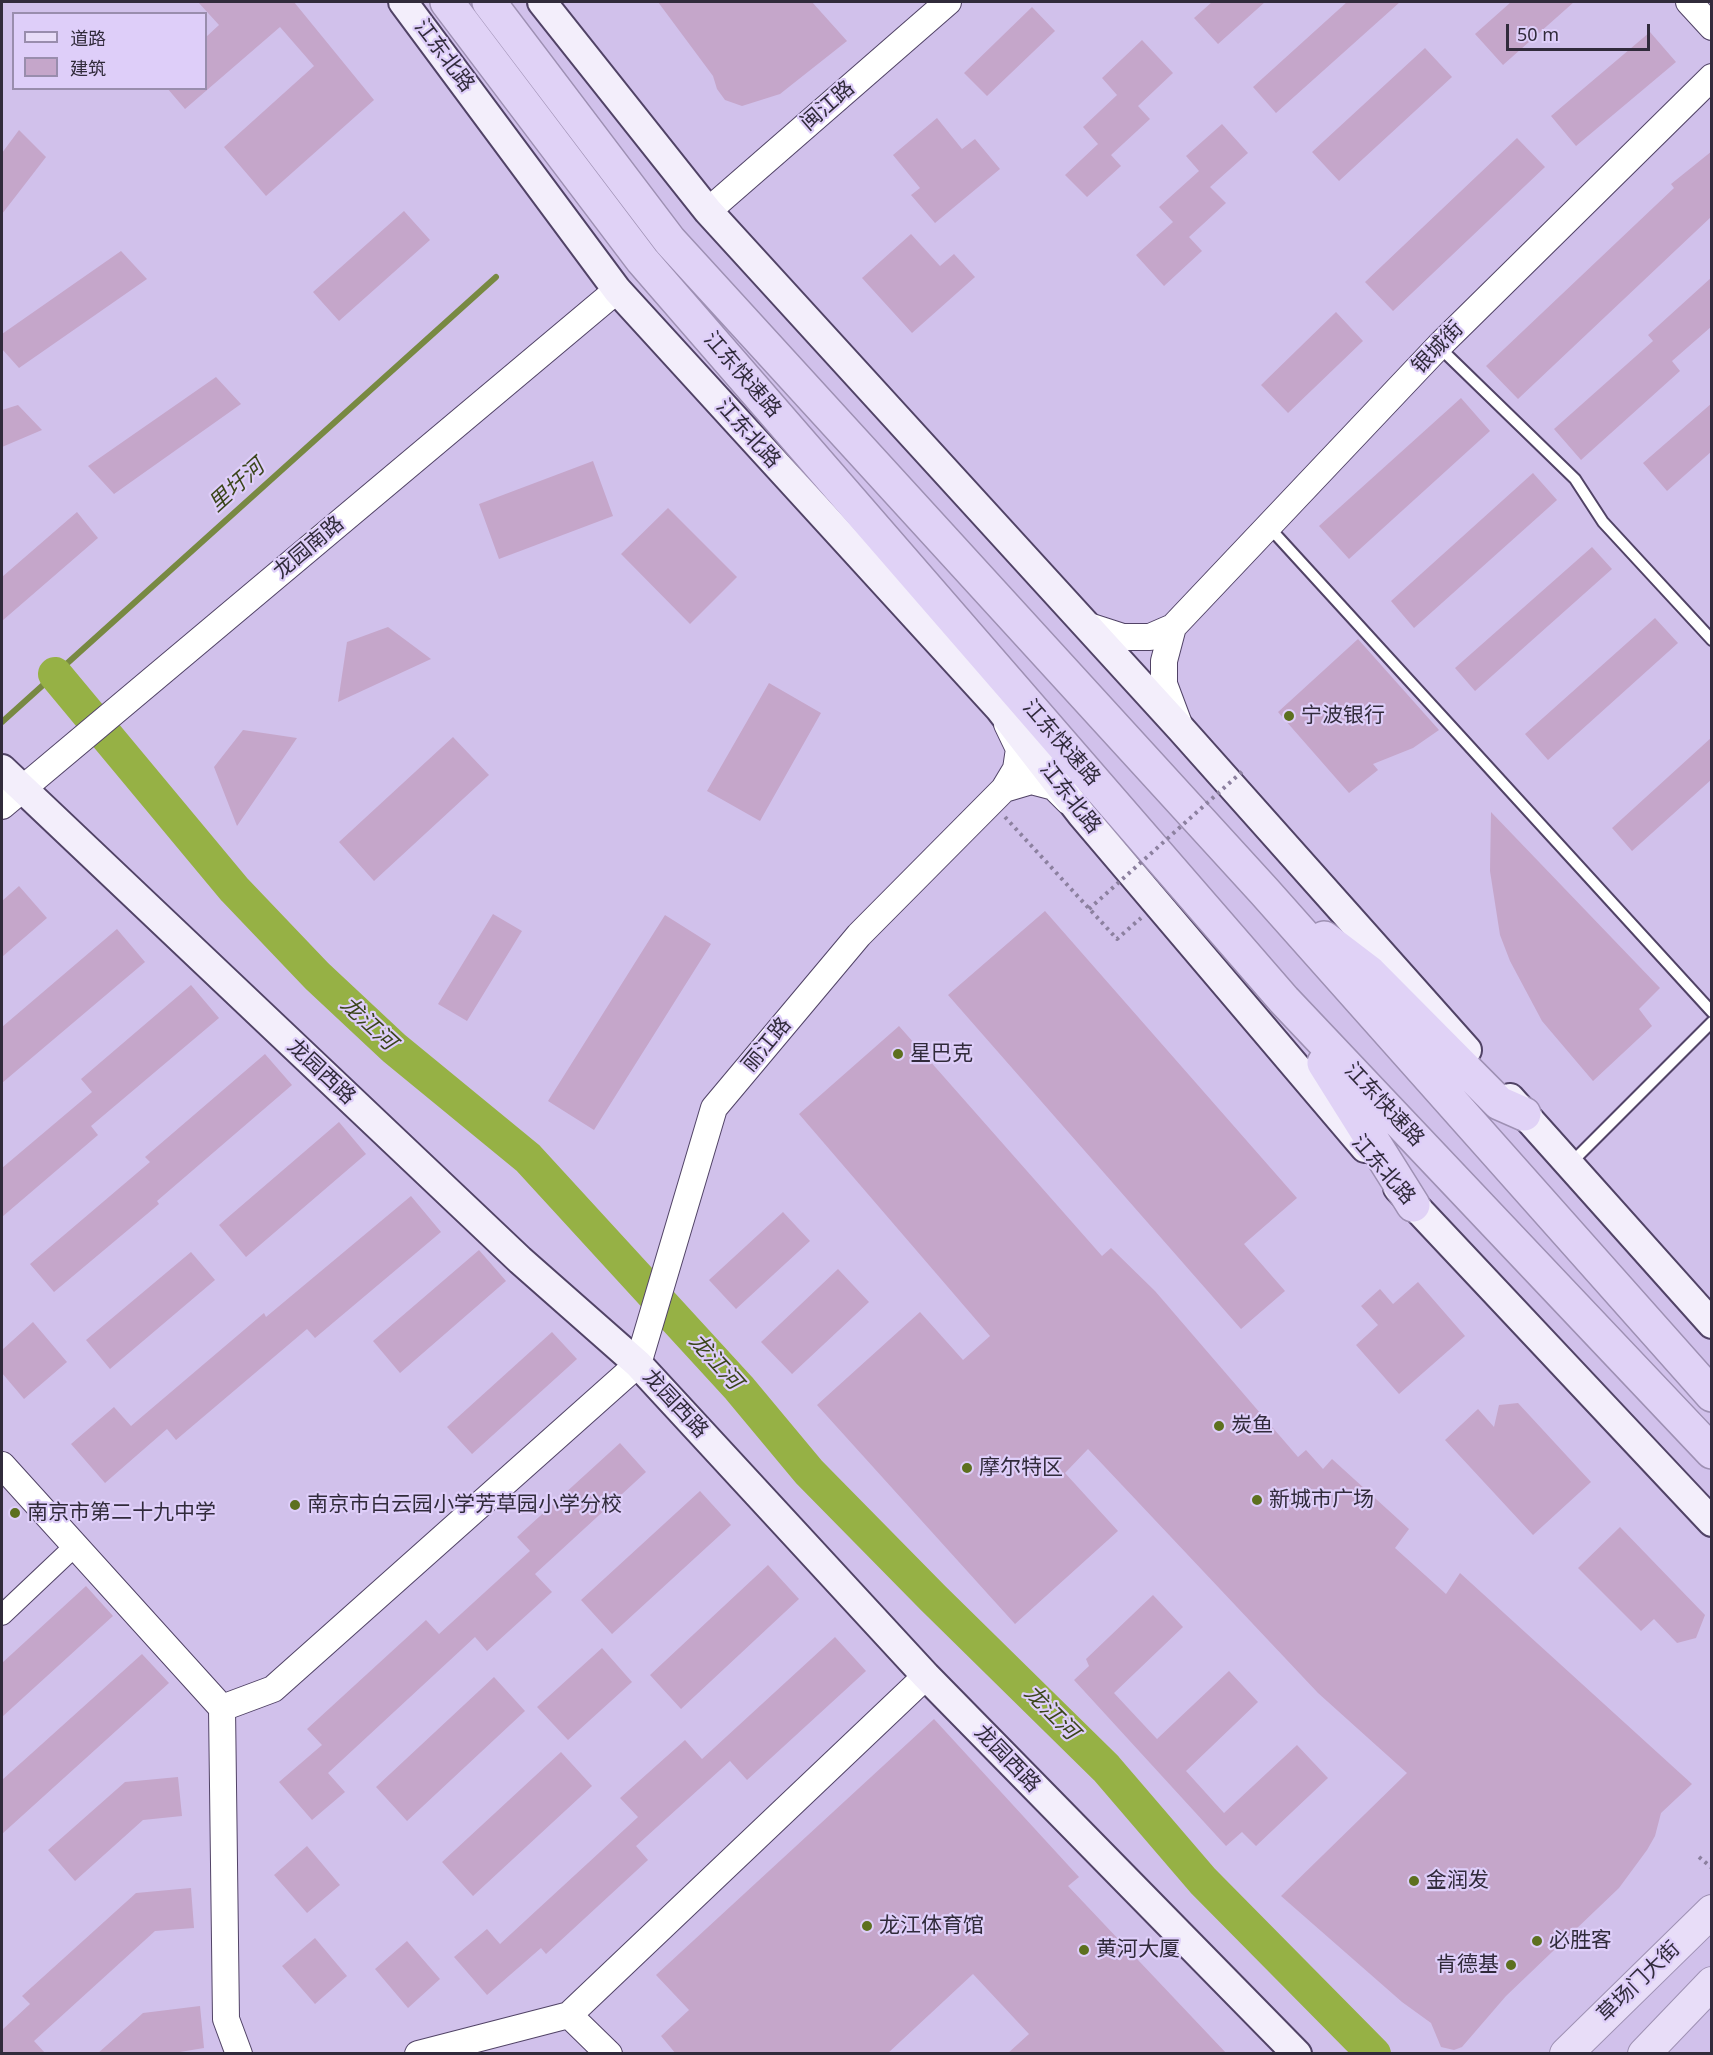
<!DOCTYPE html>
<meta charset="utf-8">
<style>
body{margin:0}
#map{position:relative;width:1713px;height:2055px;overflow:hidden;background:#d1c1eb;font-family:"Noto Sans","Noto Sans SC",sans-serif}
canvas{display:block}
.frame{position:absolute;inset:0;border:3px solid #312b3b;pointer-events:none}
.legend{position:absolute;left:12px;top:12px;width:195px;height:78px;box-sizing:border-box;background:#decef9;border:2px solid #998dad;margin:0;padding:8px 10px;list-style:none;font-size:18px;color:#312b3b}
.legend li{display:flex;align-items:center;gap:12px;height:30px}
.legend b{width:30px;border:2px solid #998dad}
.scale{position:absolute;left:1506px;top:24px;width:144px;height:27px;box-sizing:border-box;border:3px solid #312b3b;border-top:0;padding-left:8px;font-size:18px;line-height:21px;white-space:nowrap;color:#312b3b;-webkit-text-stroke:4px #decef9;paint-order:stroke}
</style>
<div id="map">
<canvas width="1713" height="2055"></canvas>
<div class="frame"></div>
<ul class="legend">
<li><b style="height:8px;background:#e8ddf8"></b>道路</li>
<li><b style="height:16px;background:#c5a6ca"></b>建筑</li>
</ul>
<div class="scale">50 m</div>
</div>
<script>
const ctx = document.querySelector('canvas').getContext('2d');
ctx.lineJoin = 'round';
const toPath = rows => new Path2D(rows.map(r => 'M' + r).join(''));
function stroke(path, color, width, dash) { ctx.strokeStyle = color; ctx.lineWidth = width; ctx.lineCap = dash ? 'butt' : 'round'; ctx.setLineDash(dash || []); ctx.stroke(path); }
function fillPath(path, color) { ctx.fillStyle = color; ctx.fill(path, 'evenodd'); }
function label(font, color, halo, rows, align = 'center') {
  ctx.font = font + ' "Noto Sans","Noto Sans SC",sans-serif'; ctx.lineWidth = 4.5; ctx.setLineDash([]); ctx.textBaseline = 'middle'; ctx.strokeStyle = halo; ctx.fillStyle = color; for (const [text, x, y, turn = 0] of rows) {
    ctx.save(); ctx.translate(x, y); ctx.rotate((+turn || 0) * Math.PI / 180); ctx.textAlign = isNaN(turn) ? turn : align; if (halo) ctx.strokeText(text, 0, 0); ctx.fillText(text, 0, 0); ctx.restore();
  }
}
stroke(toPath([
 [2,722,496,277]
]), '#788942', 6);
stroke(toPath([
 [55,674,234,889,317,976,394,1048,528,1158,739,1388,809,1472,933,1598,1106,1768,1203,1881,1374,2054]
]), '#96b145', 34);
fillPath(toPath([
 [198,2,294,2,374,100,266,196,224,147,314,66,280,27,185,109,167,88,206,88,206,37,219,25],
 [658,2,812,2,847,41,780,94,742,106,725,100,717,89,713,76],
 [1212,2,1265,2,1218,44,1194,18],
 [1347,2,1400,2,1276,113,1253,87],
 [1511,2,1574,2,1503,65,1475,34],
 [1032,7,1055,31,987,96,964,73],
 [1650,32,1676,62,1576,146,1551,116],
 [1142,40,1173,73,1138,106,1150,119,1111,155,1121,166,1087,197,1065,175,1098,144,1083,127,1117,95,1102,78],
 [1425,48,1452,77,1339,181,1312,152],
 [937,118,962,149,975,139,1000,169,935,223,911,195,920,188,893,155],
 [1222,124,1248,153,1210,187,1226,203,1189,237,1202,251,1164,286,1136,255,1173,222,1159,207,1199,171,1186,156],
 [19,130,46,157,2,214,2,153],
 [1517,138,1545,167,1393,311,1365,282],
 [1712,151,1712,216,1518,399,1486,366,1674,188,1671,184],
 [404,211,430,240,339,321,313,292],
 [911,234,940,266,954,254,975,277,912,333,862,278],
 [121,251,147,279,19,368,2,349,2,334],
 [1712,277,1712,326,1672,361,1680,371,1581,460,1554,429,1653,341,1648,335],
 [1336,312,1363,341,1288,413,1261,385],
 [216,377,241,404,114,494,88,466],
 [1461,398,1490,431,1349,559,1319,526],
 [1712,403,1712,451,1667,491,1643,463],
 [18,405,42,430,2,447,2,410],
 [593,461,613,516,499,559,479,504],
 [1533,473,1557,500,1414,628,1391,601],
 [668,508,737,577,690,624,621,554],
 [77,512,98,538,2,621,2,577],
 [1592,547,1612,569,1475,691,1455,668],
 [1655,618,1678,643,1548,760,1525,734],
 [388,627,431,659,338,702,347,642],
 [1358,639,1439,730,1413,748,1373,764,1378,770,1349,793,1278,712],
 [769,683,821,713,760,821,707,791],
 [243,730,297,738,237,826,214,767],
 [453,737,489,775,374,881,339,842],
 [1712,737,1712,779,1632,851,1612,828],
 [1491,812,1660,988,1639,1009,1652,1026,1593,1081,1542,1021,1510,961,1500,935,1490,871],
 [19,886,47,918,2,957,2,901],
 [1045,911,1297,1198,1244,1244,1285,1291,1241,1329,948,995],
 [493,914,522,931,467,1021,438,1004],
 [665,915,711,944,594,1130,548,1101],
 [117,929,145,962,2,1083,2,1027],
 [191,985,219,1018,91,1126,98,1135,2,1217,2,1168,92,1092,81,1079],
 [899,1026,1102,1256,1111,1248,1155,1291,1298,1457,1306,1450,1323,1469,1332,1459,1409,1529,1395,1548,1446,1594,1460,1573,1692,1784,1661,1813,1655,1836,1647,1850,1619,1888,1506,1996,1462,2047,1454,2050,1441,2047,1431,2023,1402,2002,1281,1896,1407,1773,1318,1693,1088,1449,1065,1473,1118,1531,1015,1624,817,1405,920,1312,963,1360,990,1336,799,1114],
 [265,1054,292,1085,157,1201,159,1204,54,1292,30,1264,150,1162,145,1157],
 [339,1122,366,1154,246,1257,219,1225],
 [411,1196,441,1232,315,1338,307,1329,176,1440,167,1429,105,1483,71,1444,114,1407,131,1426,264,1313,266,1317],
 [783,1212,810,1241,736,1309,709,1280],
 [479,1250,506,1281,400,1373,373,1341],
 [191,1252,215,1280,110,1369,86,1340],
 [838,1269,869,1302,792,1374,761,1342],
 [1418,1282,1465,1336,1399,1394,1356,1345,1378,1325,1361,1306,1380,1289,1393,1304],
 [33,1322,67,1362,24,1399,2,1373,2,1350],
 [552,1332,577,1359,472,1454,447,1427],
 [1518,1403,1591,1482,1533,1535,1445,1440,1478,1409,1494,1427,1499,1405],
 [620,1443,646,1472,535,1574,552,1592,487,1651,475,1637,328,1773,345,1792,312,1820,279,1782,322,1745,307,1729,426,1620,439,1634,530,1551,517,1537],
 [700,1491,731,1525,612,1634,581,1600],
 [1620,1527,1705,1615,1696,1638,1677,1643,1654,1619,1641,1631,1578,1568],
 [768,1565,799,1599,681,1709,650,1675],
 [86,1586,113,1616,2,1717,2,1663],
 [1153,1595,1183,1627,1114,1693,1157,1739,1229,1671,1258,1702,1186,1771,1224,1813,1297,1745,1328,1778,1256,1846,1242,1832,1226,1846,1074,1680,1089,1666,1086,1659],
 [835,1637,866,1671,747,1780,730,1761,636,1846,648,1860,546,1954,541,1948,487,1995,454,1957,487,1929,500,1944,638,1817,620,1798,685,1740,702,1759],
 [602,1648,632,1682,568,1740,537,1707],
 [142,1654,169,1683,2,1834,2,1780],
 [494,1677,525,1711,407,1821,376,1787],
 [934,1719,1079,1877,1068,1886,1227,2054,1007,2054,1029,2034,973,1974,887,2054,676,2054,661,2036,689,2010,656,1975],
 [561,1752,592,1786,473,1896,442,1862],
 [178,1777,182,1816,143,1820,75,1881,48,1850,125,1782],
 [307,1846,340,1885,307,1913,274,1875],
 [191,1888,194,1928,155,1931,34,2041,46,2054,2,2054,2,2030,30,2004,22,1996,136,1893],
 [315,1938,347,1976,315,2004,282,1966],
 [407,1941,440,1979,408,2008,375,1969],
 [200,2006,204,2048,168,2054,97,2054,143,2013]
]), '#c5a6ca');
const service = toPath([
 [1439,347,1575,479,1603,522,1712,640],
 [1268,526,1712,1012],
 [1570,1164,1712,1022]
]);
const minor = toPath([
 [2,1615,75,1546]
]);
const tertiary = toPath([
 [1689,2,1712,27],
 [708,211,948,2],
 [1086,625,1123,637,1150,637,1173,627,1439,346,1712,77],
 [1173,627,1164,661,1164,684,1179,724],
 [1004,789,1031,781,1054,787,1068,801],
 [2,806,617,290],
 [2,1465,222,1708,226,2019,239,2054],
 [222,1708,273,1689,638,1364,714,1108,859,935,1004,789,1016,769,1019,749,1007,724],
 [569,2015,609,2054],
 [418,2054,569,2015,926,1676]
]);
const secondary = toPath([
 [403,2,617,290,999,708,1082,815,1365,1148],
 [542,2,708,211,1181,729,1467,1050],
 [2,769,520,1260,638,1364,926,1676,1297,2054],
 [1510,1098,1712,1324],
 [1398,1188,1712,1522]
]);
const primary = toPath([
 [1566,2054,1712,1911],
 [1644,2054,1712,1983]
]);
const trunk = toPath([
 [447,2,642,260,1284,1000,1712,1452],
 [489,2,670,241,1264,891,1712,1395],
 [1324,938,1370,973,1499,1103,1524,1114],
 [1324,1063,1413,1205]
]);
stroke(service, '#514366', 14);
stroke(minor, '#514366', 22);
stroke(tertiary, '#514366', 28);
stroke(secondary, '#514366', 32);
stroke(primary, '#9e90b3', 34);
stroke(trunk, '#9e90b3', 36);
stroke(toPath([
 [1005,817,1117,939,1141,918],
 [1699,1857,1712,1868]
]), '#8c809f', 4, [3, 4.5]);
stroke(service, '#fff', 10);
stroke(minor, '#fff', 20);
stroke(tertiary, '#fff', 26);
stroke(secondary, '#f3eefb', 28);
stroke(primary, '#e8ddf8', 32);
stroke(trunk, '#e0d2f6', 33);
stroke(toPath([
 [1089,909,1245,769]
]), '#8c809f', 4, [3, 4.5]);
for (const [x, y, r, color] of [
 [1289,716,6,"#5d701f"],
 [898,1054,6,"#5d701f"],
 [1219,1426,6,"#5d701f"],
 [967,1468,6,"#5d701f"],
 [1257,1500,6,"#5d701f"],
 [295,1505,6,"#5d701f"],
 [15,1513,6,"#5d701f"],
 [1414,1881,6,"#5d701f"],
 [867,1926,6,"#5d701f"],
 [1537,1941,6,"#5d701f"],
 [1084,1950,6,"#5d701f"],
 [1511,1965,6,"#5d701f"]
]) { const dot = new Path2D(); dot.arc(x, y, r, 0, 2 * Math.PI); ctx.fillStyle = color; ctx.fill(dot); stroke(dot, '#decef9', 2); }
label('21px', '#312b3b', '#decef9', [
 ["江东北路",444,56,53],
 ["闽江路",828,106,-41],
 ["银城街",1438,348,-46],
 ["江东快速路",742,375,49],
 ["江东北路",748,434,48],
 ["龙园南路",309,548,-40],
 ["江东快速路",1061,743,49],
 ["江东北路",1070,798,52],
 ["丽江路",767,1045,-50],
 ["龙园西路",321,1072,43],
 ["江东快速路",1384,1105,47],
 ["江东北路",1383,1170,49],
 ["龙园西路",675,1404,47],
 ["龙园西路",1007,1759,46],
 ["草场门大街",1639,1982,-44]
]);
label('21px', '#312b3b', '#decef9', [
 ["宁波银行",1301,716],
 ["星巴克",910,1054],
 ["炭鱼",1231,1426],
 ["摩尔特区",979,1468],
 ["新城市广场",1269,1500],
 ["南京市白云园小学芳草园小学分校",307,1505],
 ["南京市第二十九中学",27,1513],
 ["金润发",1426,1881],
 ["龙江体育馆",879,1926],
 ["必胜客",1549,1941],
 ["黄河大厦",1096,1950],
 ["肯德基",1499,1965,"right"]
], 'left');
label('italic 22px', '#3a4519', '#decef9', [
 ["里圩河",237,486,-42],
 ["龙江河",368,1024,43],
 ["龙江河",715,1362,48],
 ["龙江河",1051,1713,45]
]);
</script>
